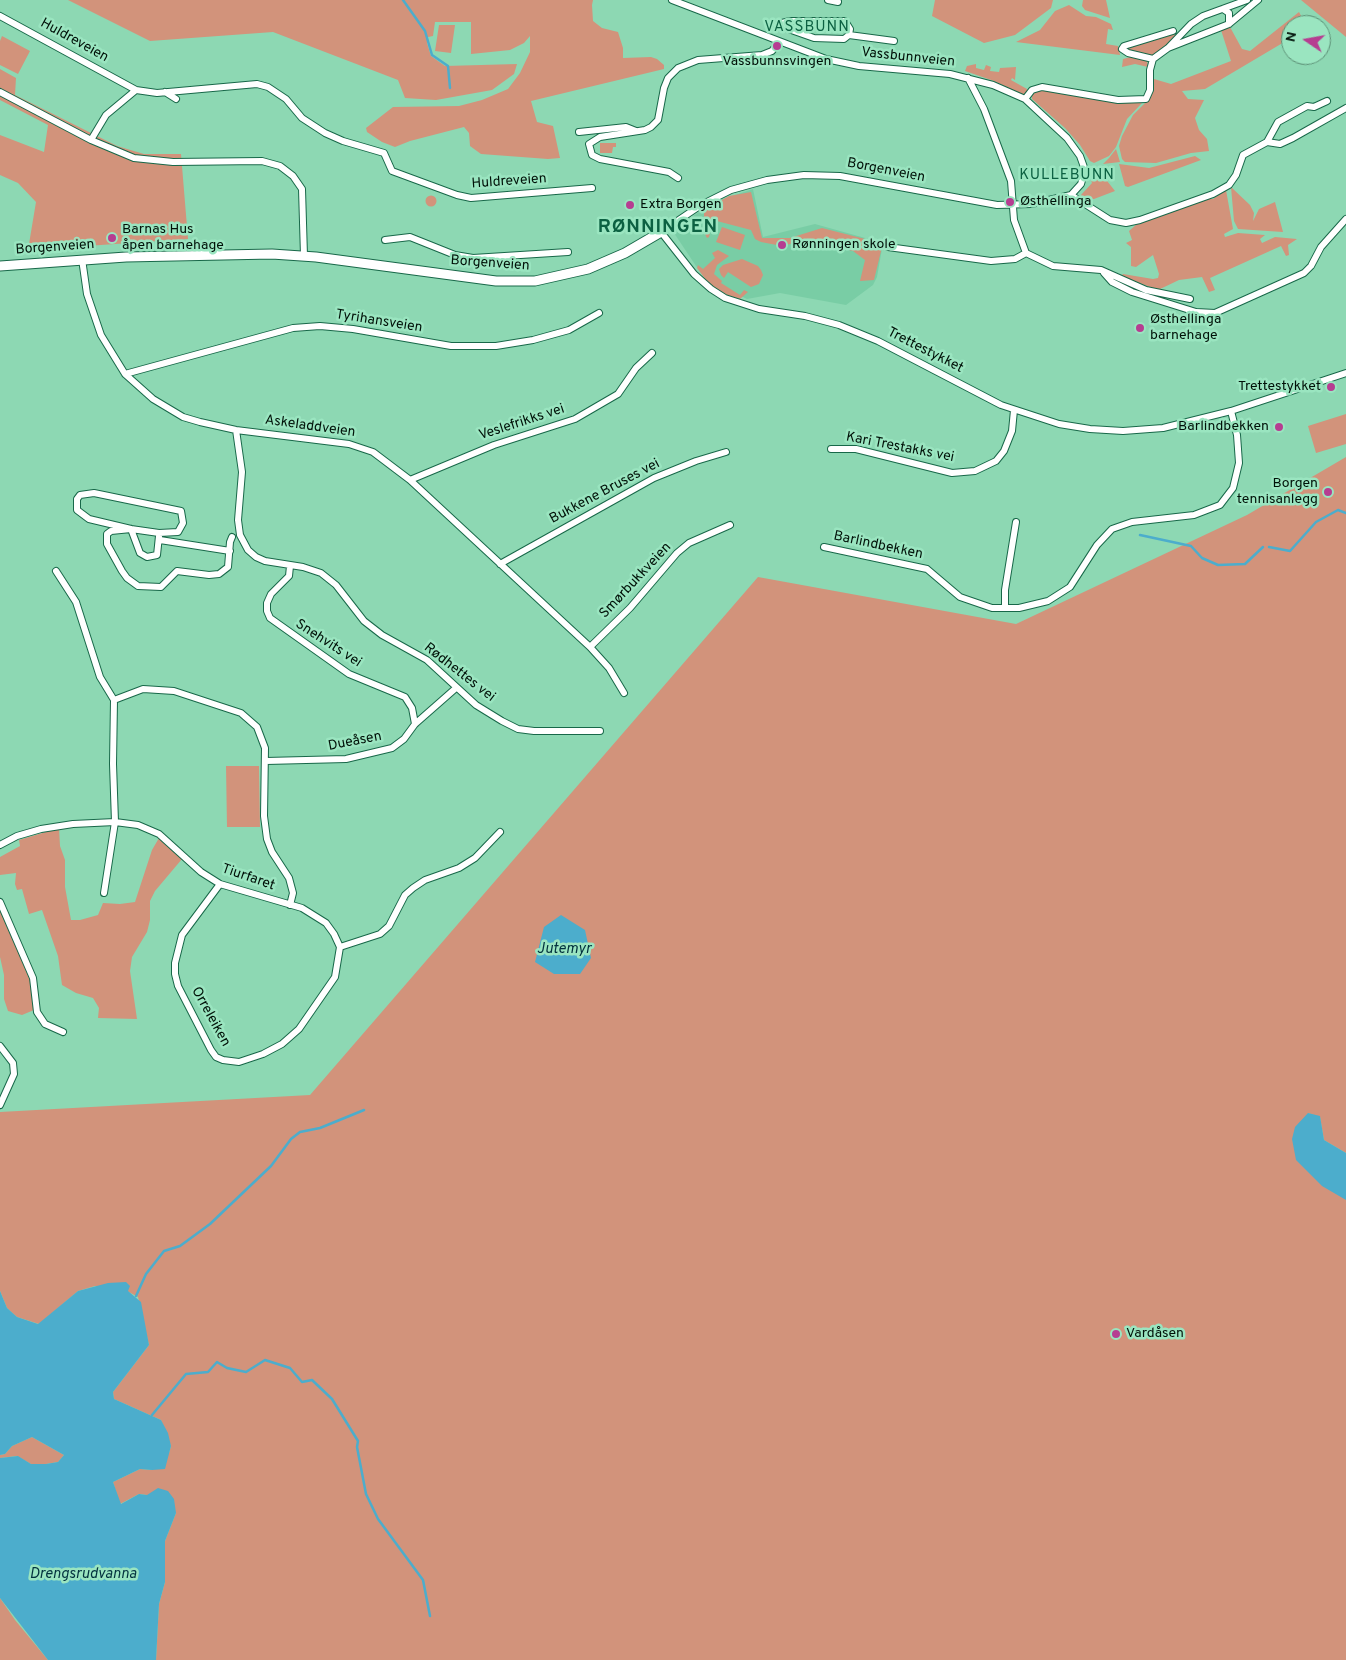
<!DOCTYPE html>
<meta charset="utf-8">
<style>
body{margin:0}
#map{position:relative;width:1346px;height:1660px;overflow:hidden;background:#8dd8b3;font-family:Overpass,sans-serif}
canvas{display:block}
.north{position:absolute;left:1281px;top:15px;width:50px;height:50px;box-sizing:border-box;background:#9ae5c0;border:1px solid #5c9076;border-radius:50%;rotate:282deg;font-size:14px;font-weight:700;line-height:20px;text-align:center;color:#001108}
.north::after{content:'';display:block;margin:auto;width:18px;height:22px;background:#b63d91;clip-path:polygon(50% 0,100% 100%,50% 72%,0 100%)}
</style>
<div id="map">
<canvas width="1346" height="1660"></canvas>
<div class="north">N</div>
</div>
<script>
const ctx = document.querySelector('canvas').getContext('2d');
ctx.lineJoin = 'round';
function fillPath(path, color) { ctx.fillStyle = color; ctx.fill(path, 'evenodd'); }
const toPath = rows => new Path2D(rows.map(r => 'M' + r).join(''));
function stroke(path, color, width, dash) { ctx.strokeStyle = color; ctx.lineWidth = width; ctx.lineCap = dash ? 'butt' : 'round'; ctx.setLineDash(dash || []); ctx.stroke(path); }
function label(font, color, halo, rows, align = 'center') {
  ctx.font = font + ' Overpass,sans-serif'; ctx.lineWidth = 5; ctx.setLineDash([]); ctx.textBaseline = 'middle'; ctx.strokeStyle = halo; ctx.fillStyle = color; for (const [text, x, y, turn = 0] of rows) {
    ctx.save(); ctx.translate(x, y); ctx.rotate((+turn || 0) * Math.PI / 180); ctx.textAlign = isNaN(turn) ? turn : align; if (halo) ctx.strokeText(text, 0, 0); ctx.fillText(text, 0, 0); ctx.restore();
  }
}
fillPath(toPath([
 [753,189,763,237,815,224,883,243,877,277,873,285,846,305,780,293,747,299,711,281,696,266,672,230,714,202]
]), '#79cda5');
fillPath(toPath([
 [68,0,593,0,592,5,593,21,602,28,618,32,623,48,623,58,651,57,657,59,664,65,664,69,531,101,537,122,553,126,560,158,548,159,481,154,470,146,469,133,464,127,410,141,395,147,382,142,367,132,366,128,393,107,459,106,482,100,508,89,520,73,530,52,530,36,524,43,510,50,471,54,471,22,435,22,433,36,428,37,427,43,431,56,445,66,517,64,514,74,492,90,436,100,405,98,398,80,273,32,150,41],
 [935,0,1053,0,1051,8,1015,35,984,43,932,16],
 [1083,0,1106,0,1110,18,1085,10,1082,6],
 [1301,0,1346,0,1346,37],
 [1069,5,1086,16,1096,17,1111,24,1113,30,1108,29,1106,44,1118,46,1120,55,1016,42,1040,30,1055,11],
 [1299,12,1306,25,1291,25,1291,38,1205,89,1182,91,1188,99,1204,100,1195,118,1199,130,1207,139,1209,151,1191,153,1156,163,1125,162,1122,159,1119,146,1122,136,1133,115,1148,100,1154,88,1154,79,1171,84,1231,61,1221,30,1230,27,1242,49,1250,51],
 [439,25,455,25,451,53,435,51],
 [1173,33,1176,35,1169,44,1154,56,1126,49],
 [2,36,30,51,18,74,0,65,0,41],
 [1134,56,1147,60,1148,67,1135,64,1122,67,1123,59],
 [976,64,976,68,984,70,986,65,991,67,990,71,999,72,1000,68,1016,67,1015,80,1012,78,1011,80,1027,89,1027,92,1023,95,994,81,965,71,967,66],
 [0,69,16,78,15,95,117,146,144,154,181,154,188,239,28,250,36,202,18,183,0,175,0,135,44,152,48,125,0,100],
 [1040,90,1141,101,1142,103,1127,119,1116,147,1109,156,1094,163,1090,161,1080,145,1065,128,1032,99,1032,93],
 [600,143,616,143,616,147,613,147,612,153,600,153],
 [1116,149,1120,162,1103,164,1109,158],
 [1195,156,1201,160,1128,187,1125,186,1119,164,1149,168],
 [1098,172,1100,172,1115,191,1094,199,1084,199,1081,195,1092,183,1091,180],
 [1231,187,1250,205,1254,213,1253,221,1259,209,1275,202,1283,232,1238,229,1234,221],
 [1226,190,1233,229,1224,234,1225,237,1238,233,1265,235,1260,239,1262,243,1275,237,1297,239,1288,245,1289,255,1286,256,1281,246,1210,278,1215,290,1209,292,1202,277,1179,280,1158,290,1121,276,1123,274,1153,279,1158,278,1159,274,1153,255,1136,267,1131,266,1131,247,1126,243,1132,240,1129,231,1137,224,1206,199,1213,199],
 [751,192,762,238,790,238,822,228,873,241,882,247,874,280,860,281,865,260,853,251,841,248,794,243,782,246,761,242,755,239,751,230,713,220,709,237,707,238,704,232,704,210,729,196],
 '425.5 201a5.5 5.5 0 1 1 11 0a5.5 5.5 0 1 1-11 0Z',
 [722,227,745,235,740,250,716,242],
 [718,250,729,256,717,265,714,274,722,281,721,283,740,295,744,290,748,292,740,299,727,295,709,284,697,268,698,265,703,269,715,258,712,253],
 [742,259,758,266,761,270,763,275,759,284,751,287,728,272,724,278,721,275,719,269,723,265],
 [1346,414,1346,444,1316,453,1308,426],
 [1346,457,1346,1153,1324,1140,1320,1117,1308,1113,1346,1200,1346,1660,156,1660,159,1604,165,1582,165,1541,176,1513,147,1495,139,1494,120,1504,113,1482,140,1469,152,1470,169,1453,171,1446,161,1420,114,1399,113,1392,149,1345,138,1297,127,1291,95,1286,78,1291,39,1324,17,1317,7,1308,0,1291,0,1112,310,1095,758,577,1016,624,1247,515],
 [226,766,259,766,260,827,227,827],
 [59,828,60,846,65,860,65,887,71,920,80,920,98,915,103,903,120,904,135,902,152,850,159,838,182,859,155,891,150,901,150,920,147,932,132,957,130,971,137,1019,98,1018,99,1008,93,998,76,993,62,985,58,956,42,910,29,914,22,889,17,890,15,884,16,873,0,875,0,857,20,846,19,840],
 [0,906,31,983,34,1010,22,1015,8,1011,4,999,4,975,0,957],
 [32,1437,64,1455,58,1462,46,1464,31,1464,17,1456,0,1458,0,1455,5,1454,12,1446],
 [0,1598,15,1620,48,1660,0,1660]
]), '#d2937b');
fillPath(toPath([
 [561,915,585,930,591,958,580,974,554,974,535,962,544,927],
 [1308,1113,1320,1116,1324,1140,1346,1153,1346,1200,1322,1186,1296,1160,1292,1139,1295,1127],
 [126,1282,130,1286,128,1291,141,1302,149,1345,113,1392,114,1399,161,1420,168,1433,171,1446,165,1469,152,1470,140,1469,113,1482,121,1504,139,1494,147,1495,158,1488,168,1491,174,1499,176,1513,165,1541,165,1582,159,1604,156,1660,48,1660,0,1598,0,1458,18,1456,31,1464,46,1464,58,1462,64,1455,32,1437,12,1446,5,1454,0,1455,0,1291,7,1308,17,1317,38,1324,78,1291,108,1283]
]), '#4cadcc');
stroke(toPath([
 [403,0,425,31,432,55,448,66,450,88],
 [1140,535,1191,546,1202,558,1218,565,1245,564,1263,547],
 [1269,547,1290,551,1316,522,1338,510,1346,513],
 [136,1296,146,1274,164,1251,180,1246,210,1224,271,1166,291,1139,300,1132,320,1128,364,1110],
 [152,1415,186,1374,208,1372,217,1362,227,1368,246,1372,265,1360,290,1368,302,1382,312,1380,332,1399,358,1441,357,1447,366,1494,378,1519,423,1580,430,1616]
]), '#4cadcc', 2.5);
const street = toPath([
 [672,0,826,59,859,66,950,74,993,85,1025,99,1067,138,1080,156,1085,170,1081,184,1071,195],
 [828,0,838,2],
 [1223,9,1229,13,1229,24],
 [0,16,136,90,157,93,257,84,268,87,286,99,302,118,325,133,343,141,384,153,392,171,457,195,471,198,592,188],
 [778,24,790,21,845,21,850,29,849,35],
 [777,25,814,38,844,39,849,35,894,41],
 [1168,48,1191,24,1203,16,1247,0],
 [1153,59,1128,53,1122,49,1124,46,1173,31],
 [968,78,984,109,1011,181,1014,220,1026,253,1053,266,1101,270,1146,290,1190,299],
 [0,92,91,140,134,158,173,162,262,161,280,166,293,176,302,189,304,256],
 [165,92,176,99],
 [1025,99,1032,90,1042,87,1118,100,1146,99,1150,90,1150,70,1153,59,1168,48,1229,24,1258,0],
 [1346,108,1293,138,1280,144,1267,142,1243,155,1236,175,1229,185,1213,194,1140,220,1126,223,1110,220,1071,195,1031,204,997,205,840,176,804,175,767,180,731,190,701,205,661,232,694,274,711,289,725,298,759,309,805,316,839,325,878,341,1001,405,1059,424,1090,429,1123,431,1163,428,1231,411,1346,373],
 [579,132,626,127,636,131],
 [91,140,106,115,136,90],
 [1267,142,1278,122,1307,106,1314,107,1327,101],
 [678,178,669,172,600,159,592,155,589,144,600,137,645,130,651,127,658,120,664,88,668,78,678,68,698,60,762,55,772,51,779,42],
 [385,240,410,237,455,255,473,258,568,252],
 [888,247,991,261,1015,259,1026,253],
 [82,259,87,294,101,335,125,374,153,399,183,417,200,422,236,430,349,444,373,452,410,480,590,647,609,668,624,693],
 [1104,273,1112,282,1132,292,1196,312,1215,313,1304,273,1311,266,1321,247,1346,219],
 [125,374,293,328,320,326,353,329,451,346,496,346,533,340,569,330,599,313],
 [236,430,242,472,238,520,240,535,248,550,256,557,265,561,303,567,321,573,336,585,364,621,382,635,427,660,476,705,502,721,518,729,534,731,600,731],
 [831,449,856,449,952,473,975,471,996,461,1004,451,1012,431,1014,410],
 [410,480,494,445,575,419,618,394,636,368,652,353],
 [131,529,89,519,77,510,77,499,80,495,94,493,181,511,183,523,178,532,159,533,131,529,111,531,107,534,107,544,122,571,127,578,138,586,161,587,177,571,209,575,219,574,228,567,230,542,232,537],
 [131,529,140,553,147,557,157,555,159,536],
 [160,540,230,551],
 [824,547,927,569,960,597,992,608,1019,608,1048,601,1070,587,1097,545,1112,529,1132,522,1194,515,1220,505,1233,488,1239,463,1237,435,1231,411],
 [500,564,654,478,696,461,726,452],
 [290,566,289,576,271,594,267,603,267,611,270,618,349,674,405,697,412,708,415,724],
 [56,571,76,602,100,677,114,700,113,764,115,822,104,893],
 [1005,608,1005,590,1016,522],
 [590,647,630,608,677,553,689,543,730,525],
 [114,700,143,689,174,691,241,713,257,727,265,748,264,816,267,839,272,852,289,878,293,893,290,905],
 [266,761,346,759,392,748,404,739,415,724,456,688],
 [0,845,17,836,41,829,73,824,115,822,138,825,159,834,201,872,220,884,302,908,326,923,334,934,340,947,335,977,299,1029,282,1044,263,1054,239,1062,223,1060,216,1057,211,1050,178,986,175,974,175,963,182,935,220,884],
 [0,902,33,978,37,1012,45,1024,63,1032],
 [340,947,380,934,389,926,405,895,413,888,425,880,459,868,475,858,500,832],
 [0,1046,13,1063,14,1074,0,1105]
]);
const secondary = toPath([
 [0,266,126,257,272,254,316,257,496,281,535,281,588,269,625,253,661,232]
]);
stroke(street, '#186849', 8);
stroke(secondary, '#186849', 11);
stroke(street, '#fff', 6);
stroke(secondary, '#fff', 9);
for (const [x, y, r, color] of [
 [777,46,5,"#b63d91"],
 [1010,202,5,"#b63d91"],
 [630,205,5,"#b63d91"],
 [112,238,5,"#b63d91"],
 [782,245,5,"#b63d91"],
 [1140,328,5,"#b63d91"],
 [1331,387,5,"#b63d91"],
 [1279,427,5,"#b63d91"],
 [1328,492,5,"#b63d91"],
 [1116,1334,5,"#b63d91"]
]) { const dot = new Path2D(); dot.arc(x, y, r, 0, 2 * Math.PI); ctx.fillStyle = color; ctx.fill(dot); stroke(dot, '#9ae5c0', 2); }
label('14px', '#001108', '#9ae5c0', [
 ["Huldreveien",74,41,29],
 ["Vassbunnveien",908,58,6],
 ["Borgenveien",886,171,11],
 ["Huldreveien",509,182,-4],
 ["Borgenveien",55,248,-4],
 ["Borgenveien",490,264,4],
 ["Tyrihansveien",379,322,9],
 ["Trettestykket",925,351,27],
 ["Veslefrikks vei",522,423,-18],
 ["Askeladdveien",310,427,8],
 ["Kari Trestakks vei",900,448,11],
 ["Bukkene Bruses vei",605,492,-28],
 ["Barlindbekken",878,546,12],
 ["Smørbukkveien",636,581,-47],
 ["Snehvits vei",328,644,33],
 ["Rødhettes vei",459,673,38],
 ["Dueåsen",355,742,-11],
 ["Tiurfaret",248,878,19],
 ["Orreleiken",210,1017,61]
]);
label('14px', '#001108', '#9ae5c0', [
 ["Vassbunnsvingen",777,62,"center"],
 ["Østhellinga",1020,202],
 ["Extra Borgen",640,205],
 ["Barnas Hus",122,230],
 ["åpen barnehage",122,246],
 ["Rønningen skole",792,245],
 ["Østhellinga",1150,320],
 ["barnehage",1150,336],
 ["Trettestykket",1321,387,"right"],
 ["Barlindbekken",1269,427,"right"],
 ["Borgen",1318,484,"right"],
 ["tennisanlegg",1318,500,"right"],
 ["Vardåsen",1126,1334]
], 'left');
ctx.letterSpacing = '1px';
label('15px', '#0c6142', '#9ae5c0', [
 ["VASSBUNN",807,28],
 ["KULLEBUNN",1067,176]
]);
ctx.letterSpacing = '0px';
label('italic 15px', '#02313e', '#9ae5c0', [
 ["Jutemyr",564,950],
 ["Drengsrudvanna",83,1575]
]);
ctx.letterSpacing = '1px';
label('bold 19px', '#0c6142', '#9ae5c0', [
 ["RØNNINGEN",658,228]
]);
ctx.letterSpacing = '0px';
</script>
